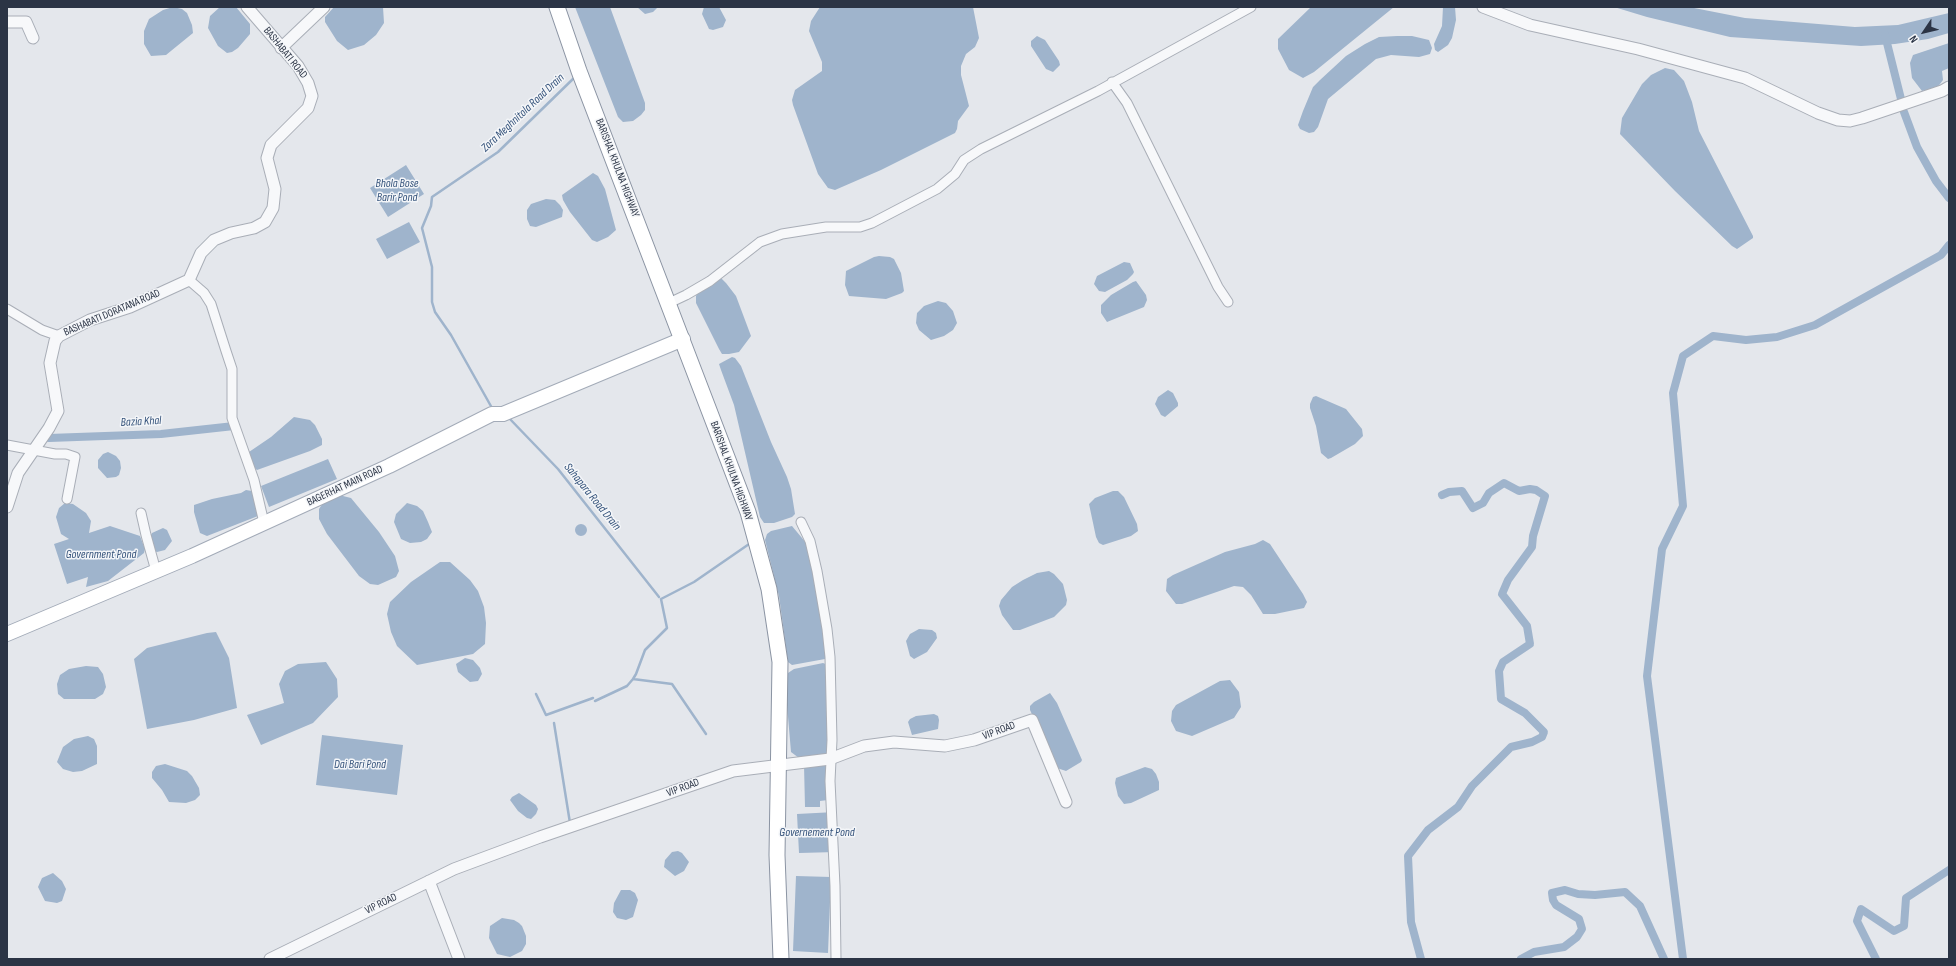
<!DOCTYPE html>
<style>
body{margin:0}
#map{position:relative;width:1956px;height:966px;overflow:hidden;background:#e4e7ec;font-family:"Sofia Sans Condensed",sans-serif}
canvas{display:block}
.frame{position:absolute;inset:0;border:8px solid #2b3445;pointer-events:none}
.north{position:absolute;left:1904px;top:12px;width:40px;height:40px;-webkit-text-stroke:3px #f4f6f9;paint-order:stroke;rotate:235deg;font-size:11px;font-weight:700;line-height:16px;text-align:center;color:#2b3445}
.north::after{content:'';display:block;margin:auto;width:14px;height:18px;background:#2b3445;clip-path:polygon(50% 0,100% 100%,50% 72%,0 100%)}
</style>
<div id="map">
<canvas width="1956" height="966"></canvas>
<div class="frame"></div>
<div class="north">N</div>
</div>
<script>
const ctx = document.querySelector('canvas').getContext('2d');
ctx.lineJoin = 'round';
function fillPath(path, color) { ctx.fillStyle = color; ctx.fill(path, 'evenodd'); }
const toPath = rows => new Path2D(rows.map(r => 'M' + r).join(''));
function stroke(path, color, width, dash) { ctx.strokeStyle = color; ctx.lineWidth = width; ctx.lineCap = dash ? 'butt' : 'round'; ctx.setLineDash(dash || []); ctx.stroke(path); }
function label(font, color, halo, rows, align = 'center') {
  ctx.font = font + ' "Sofia Sans Condensed",sans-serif'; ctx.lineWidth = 3; ctx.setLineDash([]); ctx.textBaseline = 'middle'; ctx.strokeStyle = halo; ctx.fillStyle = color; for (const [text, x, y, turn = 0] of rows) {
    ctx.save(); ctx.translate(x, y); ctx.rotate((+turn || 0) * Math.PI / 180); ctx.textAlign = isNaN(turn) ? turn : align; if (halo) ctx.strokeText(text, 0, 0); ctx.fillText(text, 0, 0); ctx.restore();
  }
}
fillPath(toPath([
 [173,7,182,9,187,13,192,25,193,33,166,55,151,56,144,44,144,31,149,19,163,10],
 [220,7,236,7,250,24,250,34,238,48,232,52,227,53,218,46,208,28,210,16],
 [334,7,383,7,384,23,376,35,364,45,348,50,337,41,325,22,325,17],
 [575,7,610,7,645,103,645,110,641,115,633,121,623,122,618,117],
 [637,7,658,7,653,12,645,14],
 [704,7,719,7,726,20,723,27,713,30,709,29,702,14],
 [820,7,973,7,979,38,975,47,966,54,961,66,961,75,969,106,958,121,957,129,955,133,881,170,835,190,828,188,818,174,793,105,792,100,795,90,822,71,822,62,809,31,811,21],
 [1311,7,1394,7,1314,72,1303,78,1289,70,1278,49,1278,39],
 [1443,7,1455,7,1456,20,1452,38,1448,45,1438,52,1435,50,1434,44,1442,26],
 [1614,7,1689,7,1745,18,1855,27,1898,25,1949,13,1949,33,1928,39,1895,44,1861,46,1730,37,1647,17],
 [1037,36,1045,40,1059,61,1060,65,1053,72,1046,69,1031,46,1031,41],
 [1397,36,1412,36,1429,40,1432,48,1430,54,1419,57,1391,55,1376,59,1328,99,1318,127,1314,132,1309,133,1300,129,1298,125,1303,111,1313,87,1320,80,1346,56,1365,44,1379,37],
 [1949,43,1949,68,1942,71,1943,80,1937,88,1922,91,1912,78,1910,63,1913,55],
 [1665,68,1674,70,1684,81,1692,102,1699,131,1753,236,1753,238,1737,249,1732,246,1675,191,1620,134,1622,118,1642,84,1651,75],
 [406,165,424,194,388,217,370,188],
 [593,173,598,176,605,189,616,230,608,237,597,242,592,240,570,212,563,200,562,195],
 [546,199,555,200,560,205,563,210,562,217,536,227,530,226,527,219,527,210,531,204],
 [409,222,420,242,387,259,376,239],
 [879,256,890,257,894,259,901,273,904,291,902,293,886,299,849,296,845,285,846,271,874,257],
 [1124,262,1130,263,1134,272,1133,274,1127,280,1105,292,1099,291,1094,284,1097,276],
 [721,278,726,283,736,296,751,336,739,352,729,354,722,354,719,349,696,303,696,296,698,292,716,279],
 [1136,281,1146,295,1147,300,1144,307,1107,322,1101,313,1101,305,1111,295,1133,282],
 [938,301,946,303,953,311,957,323,953,330,944,336,931,340,919,330,916,323,917,313,924,306],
 [732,357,735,358,741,366,771,442,787,477,791,489,795,514,792,517,774,523,764,523,760,517,734,405,721,370,719,364],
 [1168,390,1173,393,1178,403,1178,406,1165,417,1161,415,1155,404,1158,397],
 [1316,396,1346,409,1362,429,1363,436,1355,444,1331,458,1328,459,1321,453,1316,426,1310,408,1310,404,1313,397],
 [294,417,310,420,315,425,322,439,322,445,310,451,257,470,249,464,247,456,249,452,271,437],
 [108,452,116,456,120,461,121,468,119,475,116,477,107,478,98,468,98,460,103,454],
 [328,459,337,479,269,507,261,486],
 [246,490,252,491,258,516,207,536,200,533,194,512,194,505,212,499,241,493],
 [1113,491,1118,491,1124,497,1137,524,1138,531,1131,536,1103,545,1099,543,1096,537,1089,504,1095,498],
 [339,495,351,498,379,532,395,556,399,571,396,577,378,585,370,584,359,576,327,534,319,519,319,509,323,503],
 [65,503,73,504,86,513,91,521,89,533,110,526,140,536,145,549,144,553,108,581,86,587,88,577,67,584,54,544,69,539,61,534,56,517,59,508],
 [407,503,417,506,423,511,428,522,432,532,427,539,421,542,410,543,401,539,394,522,396,514],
 '575 530a6 6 0 1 1 12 0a6 6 0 1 1-12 0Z',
 [792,526,807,544,812,565,827,655,825,659,792,665,788,662,779,596,765,540,767,534,771,531],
 [163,528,167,530,172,541,165,550,157,552,154,551,150,537,152,533],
 [1263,540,1270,544,1303,594,1307,602,1304,608,1275,614,1263,614,1251,595,1243,587,1234,586,1182,604,1176,604,1166,591,1167,579,1173,575,1225,552,1255,544],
 [440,562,450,562,470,580,478,591,484,607,486,623,485,644,473,654,417,665,397,646,391,632,387,614,390,602,411,582],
 [1049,571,1054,574,1063,584,1067,600,1066,605,1054,617,1020,630,1013,630,1002,615,999,606,1001,600,1012,587,1023,580,1037,573],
 [919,629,932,630,936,633,937,638,927,652,914,659,910,656,906,641,910,634],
 [216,632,229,658,237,708,194,720,147,729,134,659,147,648,207,633],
 [465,658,473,660,480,668,482,674,478,681,470,682,458,672,456,664],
 [326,662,337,679,338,697,313,723,261,745,247,715,284,703,279,684,285,671,298,664],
 [823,663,828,665,829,752,824,756,799,758,791,752,787,705,788,673,794,669],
 [86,666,98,667,103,674,106,687,103,694,95,699,64,699,58,694,57,684,60,675,69,669],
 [1230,680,1239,692,1241,707,1234,718,1192,736,1176,731,1171,721,1172,711,1176,705,1220,681],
 [1050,693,1057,703,1082,760,1081,762,1066,771,1057,768,1030,710,1030,706,1034,702],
 [934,714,938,716,939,720,938,729,912,735,908,722,910,719,916,716],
 [322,735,403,745,397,795,316,785],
 [88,736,94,739,97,746,97,764,82,771,73,772,63,769,57,762,63,747,74,739],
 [165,764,187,771,192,776,199,788,200,795,195,800,186,803,169,802,162,790,152,778,152,772,156,766],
 [827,764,828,800,820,801,820,807,805,807,804,765],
 [1145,767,1152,769,1156,774,1159,782,1159,790,1131,803,1124,804,1118,796,1115,783,1116,778],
 [519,793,536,805,538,809,536,814,531,819,527,818,518,811,510,800,512,797],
 [835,812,836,852,799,853,797,814],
 [678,851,682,853,689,862,684,871,675,876,664,867,665,860,672,852],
 [53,873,62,881,66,889,62,901,57,903,45,901,38,887,42,878],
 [796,876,831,877,828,953,793,951],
 [621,890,630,890,635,893,638,900,633,917,626,920,617,918,613,912,614,903],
 [502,918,514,920,519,923,522,926,526,936,526,944,522,951,510,957,497,954,489,938,490,926]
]), '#9fb4cc');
stroke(toPath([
 [492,408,451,335,435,312,432,302,432,267,422,228,431,206,432,197,498,152,575,77],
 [508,417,558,469,659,597],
 [536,694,546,715,593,698],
 [595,701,627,686,633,679],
 [554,723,570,823],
 [706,734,672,684,633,679,636,674,645,650,667,628,661,599,694,582,752,542]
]), '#9fb4cc', 2.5);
stroke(toPath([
 [1885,35,1901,99],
 [1904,112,1917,147,1936,181,1949,198],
 [49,438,161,434,234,426],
 [1421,959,1411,922,1408,856,1428,830,1458,807,1472,786,1511,747,1532,742,1542,737,1544,732,1525,713,1501,699,1499,671,1503,662,1530,644,1527,626,1502,594,1508,580,1532,547,1533,536,1545,496,1536,490,1530,489,1519,491,1504,483,1489,493,1483,503,1473,508,1462,491,1449,492,1442,495],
 [1521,959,1534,952,1564,947,1577,937,1582,929,1579,919,1556,905,1553,900,1552,893,1565,890,1578,894,1595,895,1625,892,1640,906,1664,959],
 [1683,959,1647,676,1662,549,1683,506,1673,393,1683,356,1713,336,1746,340,1777,337,1815,325,1941,255,1949,245],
 [1876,959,1857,921,1861,909,1894,931,1904,926,1906,898,1949,870]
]), '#9fb4cc', 8);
const minor = toPath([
 [1112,82,1127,103,1218,287,1228,302],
 [189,280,204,293,211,304,226,351,232,369,232,418,254,480,264,523],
 [669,303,686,295,710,281,760,242,782,234,826,227,860,227,872,223,937,189,955,174,964,160,981,149,1098,91,1251,7],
 [7,309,42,330,59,336],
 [7,445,55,454,66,454,75,457,67,499],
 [141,513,146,535,156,571],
 [801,522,810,541,817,571,827,629,830,657,832,740,830,781,835,886,836,959]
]);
const tertiary = toPath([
 [1483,7,1530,25,1638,49,1745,78,1818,113,1838,120,1850,121,1862,118,1942,91,1949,87],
 [7,22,26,22,33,38],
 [281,48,324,7],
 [7,507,18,473,49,428,58,411,50,363,55,341,59,336,90,320,130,307,189,280,201,253,214,240,231,233,254,228,265,222,273,208,275,189,267,158,271,145,308,108,312,96,308,83,298,66,247,7],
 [429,881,459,959],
 [270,959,454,869,540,837,733,771,830,759,864,746,894,742,945,746,974,740,1032,720,1066,802]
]);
const primary = toPath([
 [7,634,192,556,389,466,492,414,503,414,683,339]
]);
const trunk = toPath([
 [557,7,579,71,748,512,769,589,780,662,777,855,781,959]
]);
stroke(minor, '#a9aeb7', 11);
stroke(tertiary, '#a9aeb7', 13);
stroke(primary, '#a3abb8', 16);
stroke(trunk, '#8b94a3', 17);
stroke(minor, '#f7f8fa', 9);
stroke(tertiary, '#f7f8fa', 11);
stroke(primary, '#fff', 14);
stroke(trunk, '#fff', 15);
label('11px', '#2b3445', '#f4f6f9', [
 ["BASHABATI ROAD",285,53,51],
 ["BARISHAL KHULNA HIGHWAY",617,168,69],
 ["BASHABATI DORATANA ROAD",112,313,-23],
 ["BARISHAL KHULNA HIGHWAY",731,471,70],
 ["BAGERHAT MAIN ROAD",345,486,-25],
 ["VIP ROAD",999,731,-20],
 ["VIP ROAD",683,788,-20],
 ["VIP ROAD",381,904,-26]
]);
label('italic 12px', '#34527a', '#f4f6f9', [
 ["Zora Meghnitola Road Drain",523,113,-43],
 ["Bhola Bose",397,184],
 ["Barir Pond",397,198],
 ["Bazia Khal",141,422,-3],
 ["Sahapara Road Drain",592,497,51],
 ["Government Pond",101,555],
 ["Dai Bari Pond",360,765],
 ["Governement Pond",817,833]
]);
</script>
